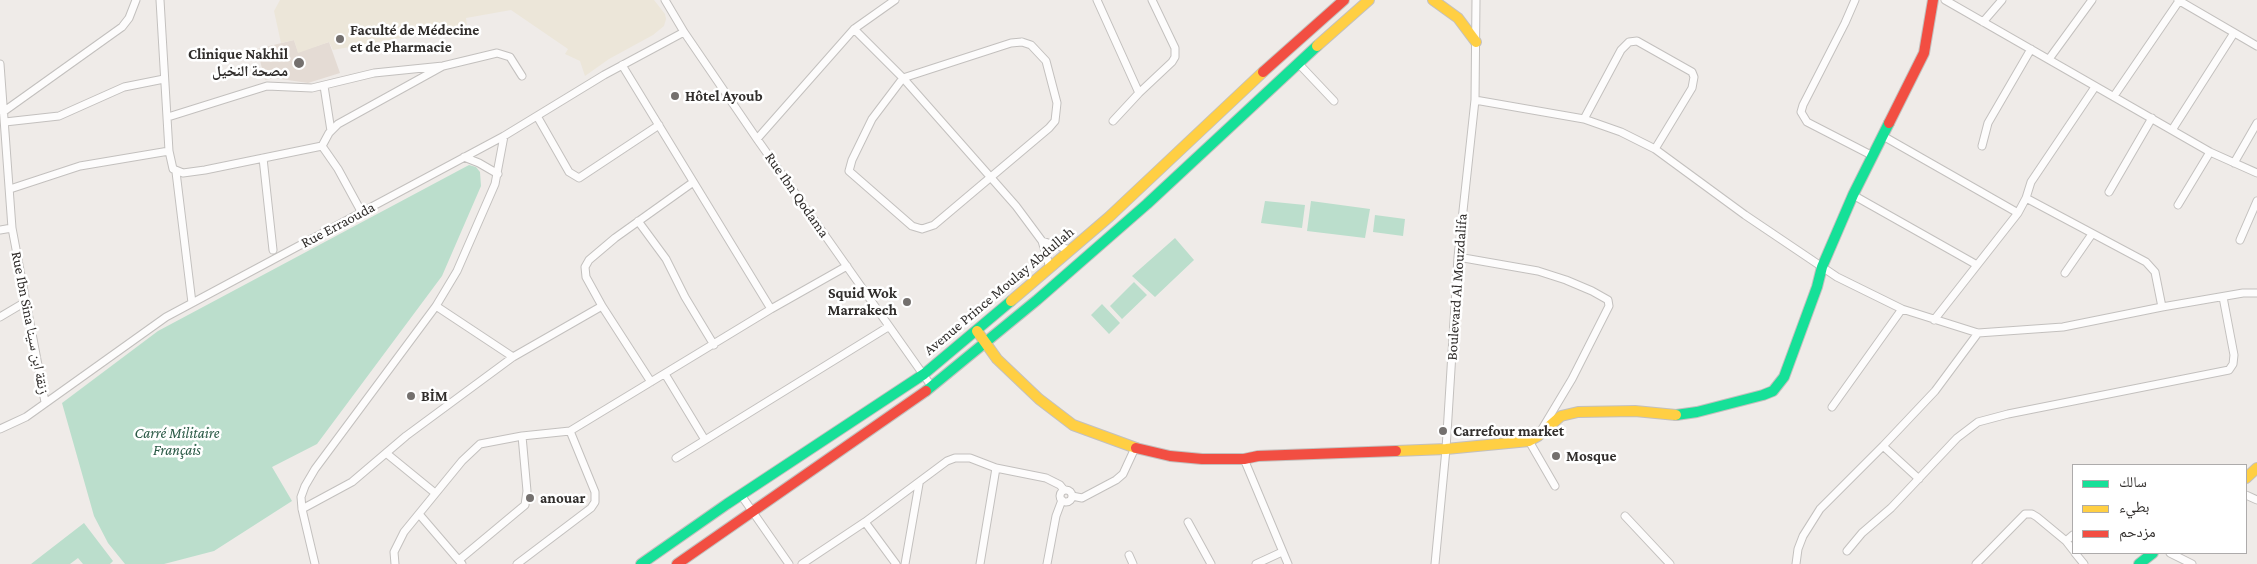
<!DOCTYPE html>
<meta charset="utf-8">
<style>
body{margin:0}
#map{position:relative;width:2257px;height:564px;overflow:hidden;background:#efebe8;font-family:"Crimson Pro","Noto Naskh Arabic",serif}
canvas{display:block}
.legend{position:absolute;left:2072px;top:464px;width:175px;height:90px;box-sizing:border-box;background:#fff;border:1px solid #adabab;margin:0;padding:6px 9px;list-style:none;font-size:15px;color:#312e2c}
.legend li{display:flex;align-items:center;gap:10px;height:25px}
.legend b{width:25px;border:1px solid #adabab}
</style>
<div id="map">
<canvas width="2257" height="564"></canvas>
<ul class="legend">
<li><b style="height:6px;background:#16e098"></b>سالك</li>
<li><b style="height:6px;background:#ffcf43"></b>بطيء</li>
<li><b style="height:6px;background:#f24e42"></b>مزدحم</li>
</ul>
</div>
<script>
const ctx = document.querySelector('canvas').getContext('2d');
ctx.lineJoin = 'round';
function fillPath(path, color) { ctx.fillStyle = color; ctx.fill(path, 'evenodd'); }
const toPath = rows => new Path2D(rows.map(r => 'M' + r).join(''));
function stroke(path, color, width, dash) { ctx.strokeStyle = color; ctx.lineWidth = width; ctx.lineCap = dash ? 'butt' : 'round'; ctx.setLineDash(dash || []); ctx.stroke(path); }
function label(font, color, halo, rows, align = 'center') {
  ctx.font = font + ' "Crimson Pro","Noto Naskh Arabic",serif'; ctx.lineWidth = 5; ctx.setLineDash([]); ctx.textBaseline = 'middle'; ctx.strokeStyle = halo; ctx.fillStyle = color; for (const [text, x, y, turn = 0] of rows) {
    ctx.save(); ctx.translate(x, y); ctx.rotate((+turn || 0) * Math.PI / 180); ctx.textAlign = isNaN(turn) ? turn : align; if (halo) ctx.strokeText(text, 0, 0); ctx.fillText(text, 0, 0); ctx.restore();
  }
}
fillPath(toPath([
 [294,40,298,52,329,42,340,73,308,83,274,78,265,80,257,49]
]), '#e4dbd4');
fillPath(toPath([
 [280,0,654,0,665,14,666,19,664,26,653,35,609,59,585,76,580,61,565,54,568,49,511,10,466,18,467,26,333,50,329,42,298,53,294,40,281,43,274,11]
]), '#ece6d9');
fillPath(toPath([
 [469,165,476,167,480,172,481,186,442,276,317,444,272,467,292,501,214,551,164,564,125,564,108,543,94,516,62,403,158,331],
 [1265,201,1305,205,1302,228,1261,223],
 [1311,201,1370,209,1365,238,1307,231],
 [1375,215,1405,219,1403,236,1373,232],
 [1175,238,1194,260,1155,297,1132,276],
 [1134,282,1147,295,1122,319,1110,306],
 [1102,304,1120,323,1109,334,1091,315],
 [84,523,113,561,110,564,83,564,78,558,70,564,31,564]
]), '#bbdecc');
const street = toPath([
 [160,0,169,151,173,169,183,173,205,170,322,146],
 [665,0,684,32,757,139,932,387],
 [1097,0,1139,93],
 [1855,0,1845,23,1803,105,1801,112,1807,122,1873,156],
 [1945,0,2210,152,2257,173],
 [2178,0,2257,46],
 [1983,22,2002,0],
 [854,29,903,78,1016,206,1042,241,1050,268],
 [1022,42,1031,45,1046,61,1057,103,1055,121,1049,128,934,225,922,229,912,226,849,171,852,160,872,119,903,78,1011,43,1022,42],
 [2049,59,2092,0],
 [1298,63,1334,101],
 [0,64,12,228,45,402],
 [622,65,771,309],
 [324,86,331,131],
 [2114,96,2179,1],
 [1475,100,1584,119,1621,132,1655,149,1745,215,1837,277,1902,309,1978,333,2063,327,2162,307,2243,293,2257,293],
 [3,112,122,27,129,18,136,0],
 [537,116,569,172,579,178,659,125],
 [168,117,267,86,312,88,374,73,443,66,497,53,510,57,522,76],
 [1584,119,1621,50,1629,42,1637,41,1692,72,1694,77,1692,88,1655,149],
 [1113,121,1139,93,1172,62,1175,57,1175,48,1152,0],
 [5,122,59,116,124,87,164,79],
 [2172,130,2234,33],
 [1883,136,2018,213],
 [757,139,854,29,895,0],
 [322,146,329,133,338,124,443,66],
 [322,146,338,169,362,213],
 [1982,146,1988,123,2031,49],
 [464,157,479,163,498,174],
 [263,158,273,250],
 [2234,163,2257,123],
 [176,172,192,303],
 [10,189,80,166,169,151],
 [2109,192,2152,118],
 [1853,195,1977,265],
 [2026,198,2146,262,2155,272,2162,307],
 [2178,205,2210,152],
 [638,221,666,259,685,297,714,345],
 [0,230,12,228],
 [2240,240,2257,201],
 [1042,241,1070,250],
 [1458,257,1538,271,1566,280,1592,291,1608,300,1609,306,1572,379,1542,429],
 [2065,273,2092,234],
 [436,306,513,357],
 [0,317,27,301],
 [1934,320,2018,213,2026,198,2031,182,2095,87],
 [665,374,705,440],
 [651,382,602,306,586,277,585,267,589,260,615,238,692,183],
 [1832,407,1902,309],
 [0,429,26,417,166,317,504,136,604,75,684,32],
 [1529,441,1555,486],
 [1883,446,1919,479],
 [386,453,435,493],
 [676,458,888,327],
 [1244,459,1288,564],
 '1060 496a6 6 0 1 1 12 0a6 6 0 1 1-12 0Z',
 [741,495,789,564],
 [2246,495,2257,500],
 [1072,496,1082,498,1116,480,1123,474,1135,448],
 [302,509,352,482,406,436,513,357,602,306],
 [419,514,462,564],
 [1625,516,1670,564],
 [865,522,896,564],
 [1188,522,1211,564],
 [2066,541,2073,535],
 [1847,551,1862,533,1891,508,1957,438,1978,422,2008,414,2229,370,2233,364,2234,355,2223,297],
 [2075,553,2084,564],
 [2170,553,2192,564],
 [1129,555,1133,564],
 [459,560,525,505,527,491,522,436],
 [315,564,302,509,301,497,305,486,315,469,436,306,457,271,495,184,504,136],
 [395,564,394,552,404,532,462,461,480,444,522,436,570,431,771,309,847,266],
 [517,564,591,508,595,502,595,492,570,431],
 [802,564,865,522,947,461,955,458,970,458,996,468,1046,478,1060,485,1064,490],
 [905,564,919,484],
 [980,564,996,468],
 [1047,564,1056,516,1062,500],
 [1256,564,1282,552],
 [1435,564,1446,449,1458,257,1475,100,1476,0],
 [1796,564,1798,549,1803,536,1820,509,1883,446,1935,391,1978,333],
 [1976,564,2025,514,2032,514,2037,517,2066,541,2073,550]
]);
const fast = toPath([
 [926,391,1037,300,1147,204,1317,46],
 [1676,415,1697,412,1763,395,1773,391,1784,377,1817,287,1822,267,1853,195,1889,123],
 [641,564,727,504,924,374,1011,301],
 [2139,564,2153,553]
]);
const slow = toPath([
 [1433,0,1458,18,1476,42],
 [1317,46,1369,0],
 [1011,301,1109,217,1263,72],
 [977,331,997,359,1039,399,1073,425,1136,448],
 [1396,451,1446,449,1529,441,1538,436,1561,416,1578,412,1635,411,1676,415],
 [2246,478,2257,468]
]);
const jam = toPath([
 [1263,72,1344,0],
 [1889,123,1924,53,1933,0],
 [1136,448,1170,456,1202,459,1244,459,1258,456,1396,451],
 [677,564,926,391]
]);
stroke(street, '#c3c0be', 9);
stroke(fast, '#c3c0be', 12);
stroke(slow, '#c3c0be', 12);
stroke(jam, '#c3c0be', 12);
stroke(street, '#fdfcfc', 7);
stroke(fast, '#16e098', 10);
stroke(slow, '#ffcf43', 10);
stroke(jam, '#f24e42', 10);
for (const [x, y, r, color] of [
 [340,39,5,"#74706e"],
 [299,63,6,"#74706e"],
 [675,96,5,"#74706e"],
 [907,302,5,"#74706e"],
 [411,396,5,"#74706e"],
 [1443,431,5,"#74706e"],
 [1556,456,5,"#74706e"],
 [530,498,5,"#74706e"]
]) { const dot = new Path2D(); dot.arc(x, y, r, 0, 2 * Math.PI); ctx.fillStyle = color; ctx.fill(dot); stroke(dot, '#fff', 2); }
label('bold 15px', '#312e2c', '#fff', [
 ["Faculté de Médecine",350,30],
 ["et de Pharmacie",350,47],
 ["Clinique Nakhil",288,54,"right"],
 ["مصحة النخيل",288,71,"right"],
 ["Hôtel Ayoub",685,96],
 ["Squid Wok",897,293,"right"],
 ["Marrakech",897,310,"right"],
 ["BİM",421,396],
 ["Carrefour market",1453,431],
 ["Mosque",1566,456],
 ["anouar",540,498]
], 'left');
label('15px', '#312e2c', '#fff', [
 ["Rue Ibn Qodama",797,195,55],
 ["Rue Erraouda",338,225,-28],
 ["Boulevard Al Mouzdalifa",1457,287,-86],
 ["Avenue Prince Moulay Abdullah",999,291,-40],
 ["Rue Ibn Sina زنقة ابن سينا",30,323,79]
]);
label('italic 15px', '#2a5945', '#fff', [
 ["Carré Militaire",177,433],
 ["Français",177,450]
]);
</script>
